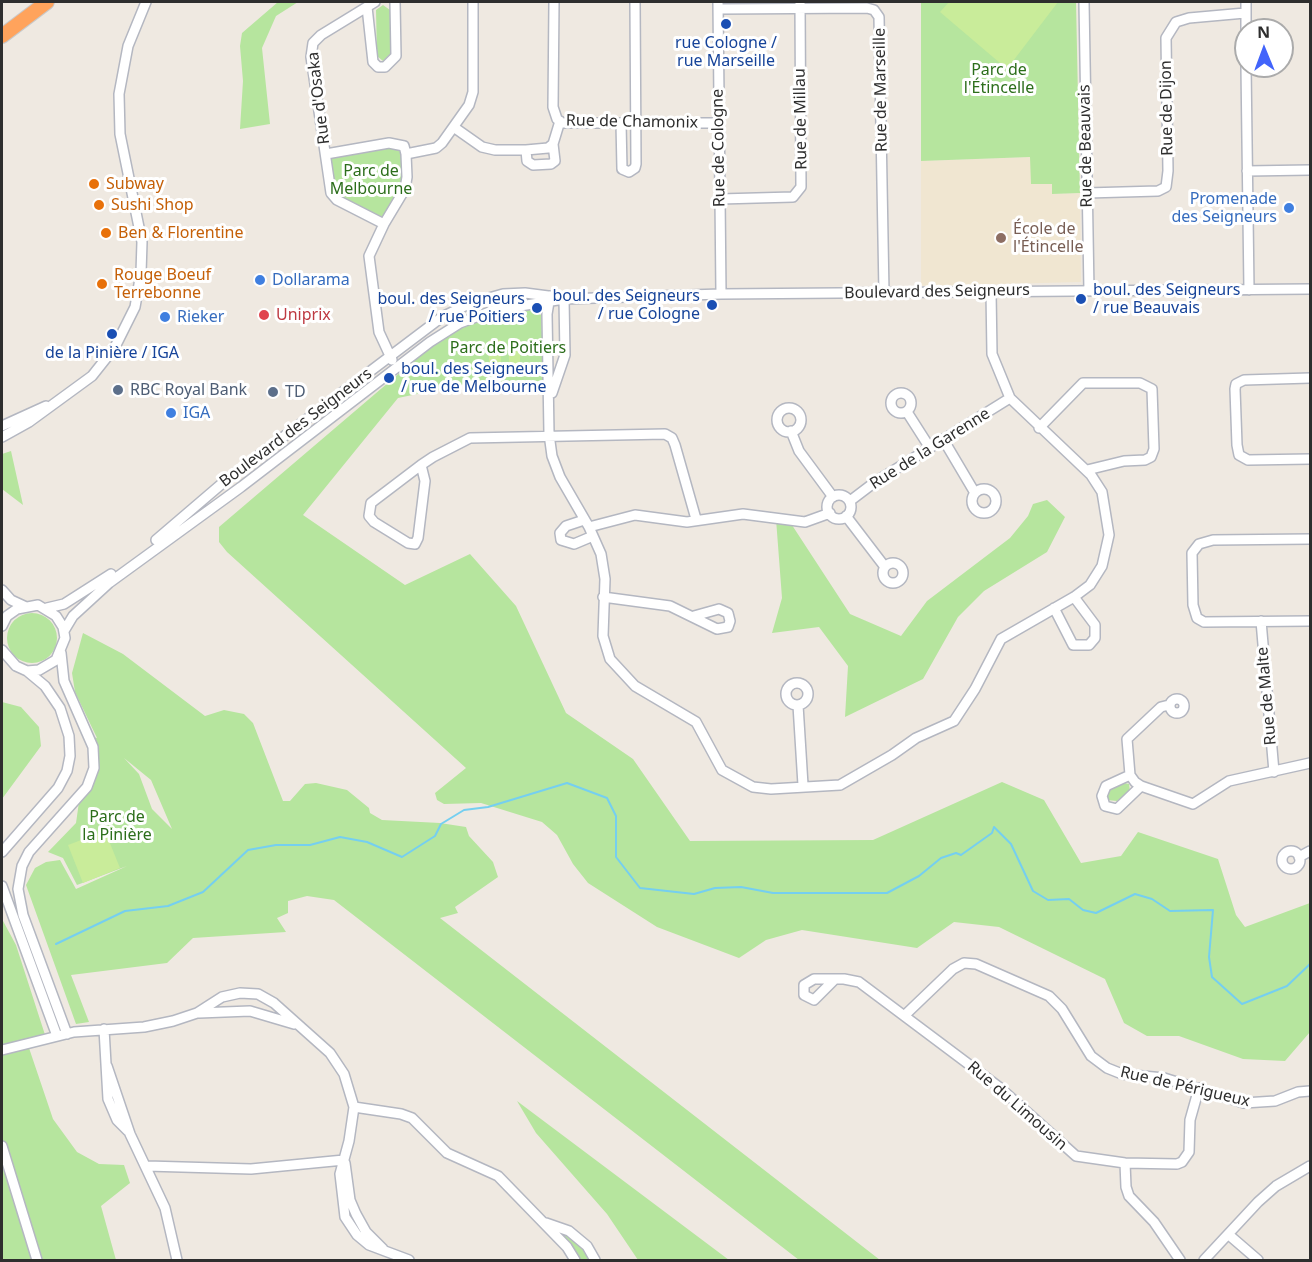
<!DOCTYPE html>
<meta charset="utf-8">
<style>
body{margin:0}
#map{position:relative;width:1312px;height:1262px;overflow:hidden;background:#efe9e1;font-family:"Noto Sans",sans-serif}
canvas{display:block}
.frame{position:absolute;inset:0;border:3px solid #2e2e2e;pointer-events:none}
.north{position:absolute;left:1234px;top:18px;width:60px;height:60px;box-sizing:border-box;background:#fff;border:2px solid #ababab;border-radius:50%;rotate:359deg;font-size:16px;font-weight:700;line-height:24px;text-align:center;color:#2e2e2e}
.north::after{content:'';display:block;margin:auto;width:21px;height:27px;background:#4264fb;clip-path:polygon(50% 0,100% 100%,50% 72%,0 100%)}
</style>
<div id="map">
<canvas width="1312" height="1262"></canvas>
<div class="frame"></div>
<div class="north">N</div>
</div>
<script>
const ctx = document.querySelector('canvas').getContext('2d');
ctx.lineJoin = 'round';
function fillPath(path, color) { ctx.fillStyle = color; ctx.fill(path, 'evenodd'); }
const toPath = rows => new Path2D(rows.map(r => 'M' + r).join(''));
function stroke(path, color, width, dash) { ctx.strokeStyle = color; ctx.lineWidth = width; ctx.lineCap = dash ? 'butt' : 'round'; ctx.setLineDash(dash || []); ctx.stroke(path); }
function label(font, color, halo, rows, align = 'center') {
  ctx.font = font + ' "Noto Sans",sans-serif'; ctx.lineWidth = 6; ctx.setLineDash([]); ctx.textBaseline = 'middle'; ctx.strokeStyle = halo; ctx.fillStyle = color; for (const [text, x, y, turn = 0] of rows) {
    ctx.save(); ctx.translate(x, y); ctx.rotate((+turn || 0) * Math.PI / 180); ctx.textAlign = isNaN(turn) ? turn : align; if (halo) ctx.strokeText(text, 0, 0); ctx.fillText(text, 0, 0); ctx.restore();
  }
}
fillPath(toPath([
 [1030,157,1052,184,1053,194,1080,193,1081,282,921,286,921,161]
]), '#f0e6d1');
fillPath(toPath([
 [278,2,298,2,276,16,262,48,270,124,240,129,243,81,240,46,242,33],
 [921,2,1076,2,1080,193,1052,194,1052,184,1031,184,1030,157,921,161],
 [383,5,390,10,390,54,383,61,377,56,376,10],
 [389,143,404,146,407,177,384,224,337,200,326,154],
 [534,309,541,315,544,381,475,382,398,398,303,515,405,585,470,554,516,606,566,713,633,759,690,841,873,840,1002,782,1044,800,1081,863,1121,856,1138,832,1218,859,1236,915,1245,927,1310,903,1310,1032,1285,1061,1243,1059,1179,1036,1147,1036,1124,1023,1105,979,999,927,954,922,917,948,802,930,766,940,739,958,657,927,588,883,573,864,557,835,542,822,481,803,444,804,437,800,435,793,466,768,227,552,219,542,219,527,443,336,487,318],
 [11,451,23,505,2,489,2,454],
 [1047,500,1065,517,1047,552,984,591,958,617,923,679,845,717,848,666,819,627,772,633,782,598,776,519,790,522,850,614,901,636,927,601,1010,538,1028,516,1033,504],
 '7 638a25 25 0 1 1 50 0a25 25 0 1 1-50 0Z',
 [83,633,123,654,205,716,224,710,244,714,253,723,283,801,290,801,305,784,316,783,347,790,369,808,370,813,382,820,440,823,466,827,469,836,493,862,498,877,455,907,458,913,440,918,880,1260,799,1260,334,900,307,896,288,901,288,913,277,918,286,932,193,938,167,963,71,975,89,1022,76,1024,26,885,35,868,46,862,60,860,76,889,127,866,77,885,63,858,48,852,76,823,79,802,93,783,98,763,93,737,97,738,75,692,72,673],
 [124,758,151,780,172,829,152,809,139,774],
 [2,702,21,707,39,727,41,746,2,799],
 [1124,783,1129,784,1130,791,1117,801,1107,800,1110,788],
 [2,919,16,945,47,1041,29,1048,53,1119,77,1152,99,1164,124,1165,130,1183,101,1206,116,1260,2,1260],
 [517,1101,729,1260,638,1260,607,1214,536,1133],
 [543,1222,569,1231,595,1260,575,1260]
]), '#b6e59e');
fillPath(toPath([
 [949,2,1058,2,1007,69,940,12],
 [520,339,520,365,509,365,509,340],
 [489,340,501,340,501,365,489,365],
 [105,831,120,868,83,883,68,845]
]), '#c9ec9a');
stroke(toPath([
 [56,944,125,911,168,906,203,892,248,850,276,845,310,845,340,837,367,842,402,857,435,836,441,824,464,810,488,807,567,783,607,798,616,816,616,857,640,888,694,894,715,888,741,887,773,893,887,893,919,876,941,858,956,853,961,855,992,833,994,827,1011,844,1033,891,1048,900,1069,899,1083,910,1096,913,1135,894,1152,899,1170,911,1213,910,1209,957,1212,977,1242,1004,1287,986,1310,964]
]), '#75cff0', 2);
const minor = toPath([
 [375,2,321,35,313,43,311,57,331,193,337,200,384,224],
 [554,2,553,107,557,119,562,123,719,123],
 [718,2,721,294],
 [1084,2,1089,291],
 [1246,2,1246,60],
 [367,7,373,62,378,67,385,67,396,56,395,2],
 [718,9,867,8,874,10,879,17,884,293],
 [1246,66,1249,290],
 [621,123,622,169,629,172,635,168,636,164,635,2],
 [455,128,482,147,495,150,526,150,548,148,553,144,560,121],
 [526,150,527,161,533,165,551,164,555,161,553,144],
 [326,154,389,143,404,146,406,154],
 [1247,171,1310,170],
 [1087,193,1158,191,1166,187,1168,171,1166,38,1176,22,1189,18,1245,13],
 [720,199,793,197,801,187,800,2],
 [550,296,547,314,549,434,552,456,560,477,589,527,601,554,605,579,603,636,610,659,635,686,696,722,722,770,753,787,771,789,840,785,892,755,916,738,954,721,975,689,1001,639,1074,597,1090,585,1102,566,1109,535,1102,492,1091,475,1010,398,992,354,991,292],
 [392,360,379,332,369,256,384,224,405,189,407,177,406,154,436,148,442,143,469,105,473,92,473,2],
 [1310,378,1244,380,1236,384,1235,389,1237,445,1239,455,1248,460,1310,459],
 '891 403a10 10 0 1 1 20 0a10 10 0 1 1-20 0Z',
 [552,393,565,355,564,299],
 '777 420a12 12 0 1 1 24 0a12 12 0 1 1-24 0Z',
 [907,412,930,448],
 [2,426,46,406],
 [1039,428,1083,383,1140,383,1152,389,1154,449,1151,457,1145,460,1124,461,1087,470],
 [791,431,799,451,833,497],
 [2,437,29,422,92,376,115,347,135,307,141,273,142,242,120,134,119,94,128,46,146,2],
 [943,439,975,493],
 [421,465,425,481,418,538,415,544,408,543,374,522,369,516,371,503,421,465,433,457,470,438,665,434,672,438,675,445,696,519],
 '972 501a12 12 0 1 1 24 0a12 12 0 1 1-24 0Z',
 '827 507a12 12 0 1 1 24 0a12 12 0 1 1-24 0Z',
 [850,501,875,482,1010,398],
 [846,516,885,567],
 [584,520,566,526,560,533,561,540,574,544,593,536],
 [589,527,635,515,687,522,743,514,805,522,830,513],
 [1310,539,1213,540,1199,544,1192,553,1193,605,1197,618,1204,622,1310,621],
 [156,540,225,481,442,317,471,303,503,294,525,293,556,297],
 '883 573a10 10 0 1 1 20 0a10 10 0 1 1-20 0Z',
 [2,590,11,600,24,606],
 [603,597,670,606,717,629,728,627,730,621,728,613,719,609,694,616],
 [47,608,64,604,111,574],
 [1054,608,1073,645,1089,645,1095,638,1095,625,1074,597],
 [1261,621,1274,772],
 [2,626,7,616,17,609,38,605,56,616,63,627,65,638,56,660,39,670,27,671,16,666,2,650],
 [64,631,73,616,109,583,241,487,430,342,460,323,495,310,564,299,721,294,1310,289],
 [61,653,64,681,93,747,94,768,87,787,29,852,22,866,18,889,23,915,67,1034],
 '786 694a11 11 0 1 1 22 0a11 11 0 1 1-22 0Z',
 '1170 706a7 7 0 1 1 14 0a7 7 0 1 1-14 0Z',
 [798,705,803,785],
 [1169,705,1161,707,1127,739,1130,775,1135,782,1141,786,1193,804,1229,781,1310,763],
 [1130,775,1106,786,1102,796,1105,806,1117,809,1141,786],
 '1282 860a9 9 0 1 1 18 0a9 9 0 1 1-18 0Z',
 [2,852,58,788,67,771,70,756,69,736,60,708,45,686,27,671],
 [1299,857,1310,851],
 [2,886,57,1036],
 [835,979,814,1000,804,995,804,985,814,979,844,979,859,982,999,1087,1076,1156,1125,1163,1177,1164,1182,1162,1189,1152,1190,1120,1199,1088],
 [199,1013,250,1011,294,1024],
 [905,1015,953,969,964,963,976,964,1049,996,1062,1009,1091,1056,1107,1068,1122,1074,1164,1078,1244,1103,1275,1101,1298,1092,1310,1091],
 [104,1029,108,1099,117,1120,128,1131],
 [2,1050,74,1032,144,1027,173,1021,197,1013,222,997,240,993,258,994,274,1003,330,1053,344,1074,354,1107,349,1141,340,1174,345,1217,357,1235,369,1245,409,1260],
 [107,1066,130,1134,165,1208,177,1260],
 [354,1107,401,1114,412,1118,447,1153,498,1176,567,1247,575,1260],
 [2,1146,37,1260],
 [345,1163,350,1200,356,1214,366,1232,383,1249],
 [1125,1163,1126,1187,1129,1196,1154,1222,1180,1260],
 [147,1166,251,1169,344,1160],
 [546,1223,569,1231,587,1246,595,1260],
 [1229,1235,1258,1260],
 [1204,1260,1258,1202,1276,1186,1310,1166]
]);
const highway = toPath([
 [2,36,47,2]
]);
stroke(minor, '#b4b7c1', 12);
stroke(highway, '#c9c9c9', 16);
stroke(minor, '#fff', 9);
stroke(highway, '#ffa35c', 14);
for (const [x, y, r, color] of [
 [726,24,6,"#1a4fb4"],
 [94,184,6,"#e8710a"],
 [99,205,6,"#e8710a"],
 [1289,208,6,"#3f7fe0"],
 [106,233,6,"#e8710a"],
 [1001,238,6,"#8d6e63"],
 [260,280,6,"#3f7fe0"],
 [102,284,6,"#e8710a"],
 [1081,299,6,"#1a4fb4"],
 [712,305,6,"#1a4fb4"],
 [537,308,6,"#1a4fb4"],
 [264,315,6,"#e0444e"],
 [165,317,6,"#3f7fe0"],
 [112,334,6,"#1a4fb4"],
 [389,378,6,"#1a4fb4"],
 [118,390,6,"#5c6f8a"],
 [273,392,6,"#5c6f8a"],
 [171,413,6,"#3f7fe0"]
]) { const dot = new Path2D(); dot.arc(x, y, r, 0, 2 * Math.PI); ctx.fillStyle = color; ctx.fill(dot); stroke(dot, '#fff', 2); }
label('16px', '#164399', '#fff', [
 ["rue Cologne /",726,43],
 ["rue Marseille",726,61],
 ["boul. des Seigneurs",1093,290,"left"],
 ["/ rue Beauvais",1093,308,"left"],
 ["boul. des Seigneurs",700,296,"right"],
 ["/ rue Cologne",700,314,"right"],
 ["boul. des Seigneurs",525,299,"right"],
 ["/ rue Poitiers",525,317,"right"],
 ["de la Pinière / IGA",112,353],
 ["boul. des Seigneurs",401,369,"left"],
 ["/ rue de Melbourne",401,387,"left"]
]);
label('16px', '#2c6e1b', '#fff', [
 ["Parc de",999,70],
 ["l'Étincelle",999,88],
 ["Parc de",371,171],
 ["Melbourne",371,189],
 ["Parc de Poitiers",508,348],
 ["Parc de",117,817],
 ["la Pinière",117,835]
]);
label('16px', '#2e2e2e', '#fff', [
 ["Rue de Marseille",881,90,-91],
 ["Rue d'Osaka",319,98,-97],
 ["Rue de Dijon",1167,108,-91],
 ["Rue de Millau",801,119,-91],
 ["Rue de Chamonix",632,122,1],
 ["Rue de Beauvais",1086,146,-91],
 ["Rue de Cologne",719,148,-91],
 ["Boulevard des Seigneurs",937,292,-1],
 ["Boulevard des Seigneurs",296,428,-37],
 ["Rue de la Garenne",930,449,-32],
 ["Rue de Malte",1267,696,-95],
 ["Rue de Périgueux",1185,1087,13],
 ["Rue du Limousin",1017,1106,41]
]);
label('16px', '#c56008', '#fff', [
 ["Subway",106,184],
 ["Sushi Shop",111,205],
 ["Ben & Florentine",118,233],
 ["Rouge Boeuf",114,275],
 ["Terrebonne",114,293]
], 'left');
label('16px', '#366cbe', '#fff', [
 ["Promenade",1277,199,"right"],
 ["des Seigneurs",1277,217,"right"],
 ["Dollarama",272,280],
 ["Rieker",177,317],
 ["IGA",183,413]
], 'left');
label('16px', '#785e54', '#fff', [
 ["École de",1013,229],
 ["l'Étincelle",1013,247]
], 'left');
label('16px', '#be3a42', '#fff', [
 ["Uniprix",276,315]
], 'left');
label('16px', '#4e5e75', '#fff', [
 ["RBC Royal Bank",130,390],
 ["TD",285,392]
], 'left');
</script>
